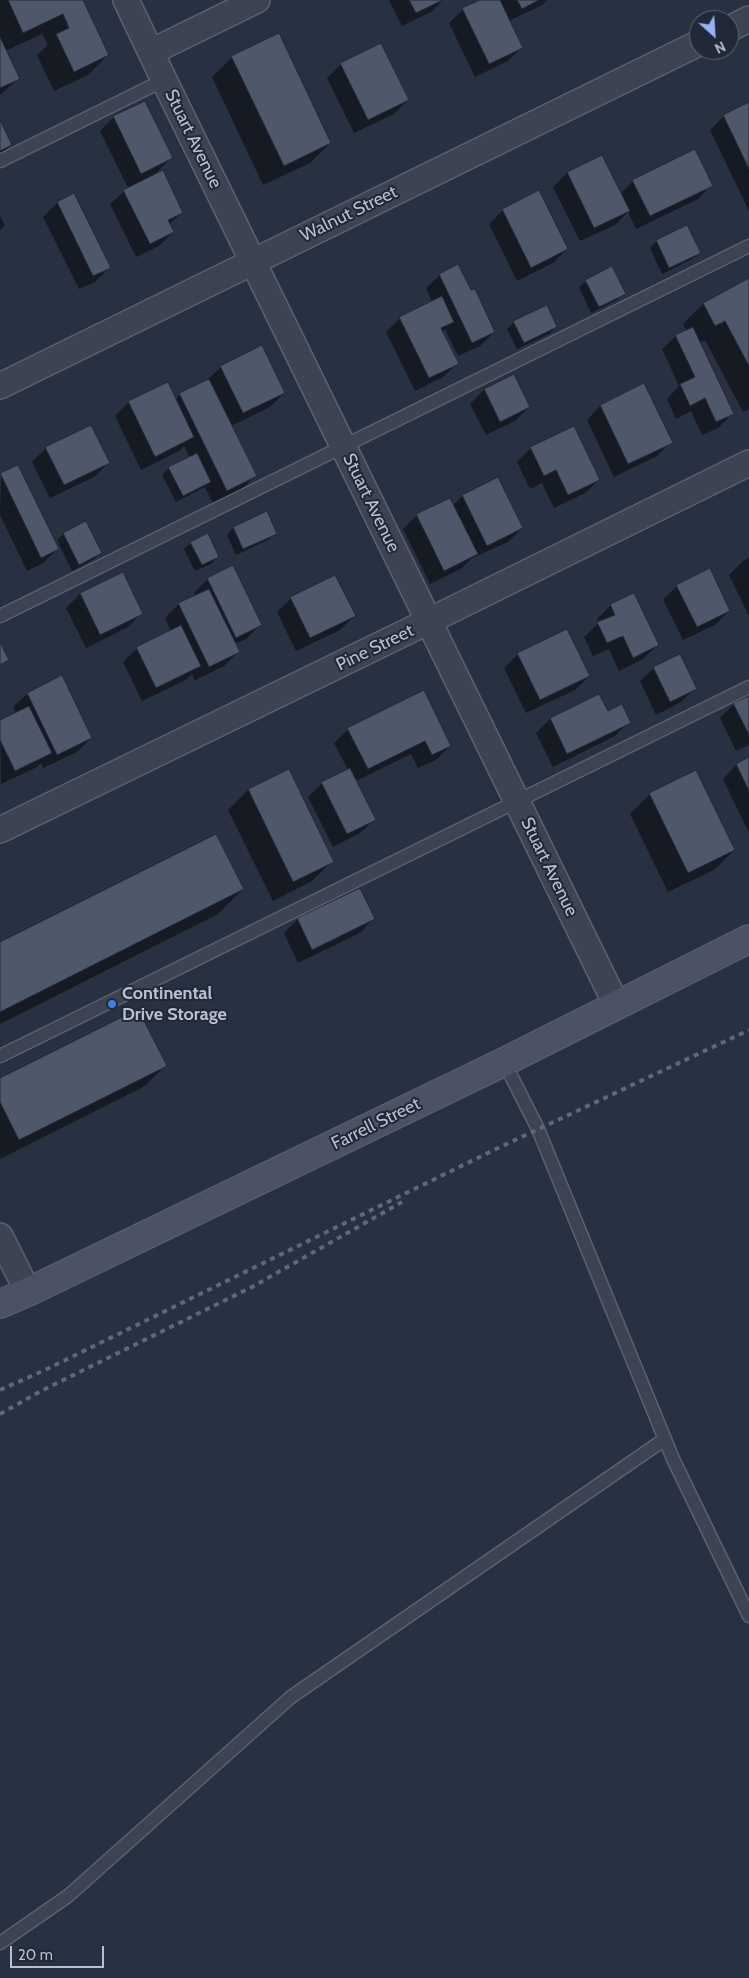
<!DOCTYPE html>
<style>
body{margin:0}
#map{position:relative;width:749px;height:1978px;overflow:hidden;background:#283142;font-family:Cabin,sans-serif}
canvas{display:block}
.north{position:absolute;left:689px;top:10px;width:50px;height:50px;box-sizing:border-box;background:#212837;border:1px solid #5e6473;border-radius:50%;rotate:154deg;font-size:14px;font-weight:700;line-height:20px;text-align:center;color:#babfcc}
.north::after{content:'';display:block;margin:auto;width:18px;height:22px;background:#97b1f4;clip-path:polygon(50% 0,100% 100%,50% 72%,0 100%)}
.scale{position:absolute;left:10px;top:1946px;width:94px;height:22px;box-sizing:border-box;border:2px solid #babfcc;border-top:0;padding-left:6px;font-size:15px;line-height:18px;white-space:nowrap;color:#babfcc;-webkit-text-stroke:4px #212837;paint-order:stroke}
</style>
<div id="map">
<canvas width="749" height="1978"></canvas>
<div class="north">N</div>
<div class="scale">20 m</div>
</div>
<script>
const ctx = document.querySelector('canvas').getContext('2d');
ctx.lineJoin = 'round';
function fillPath(path, color) { ctx.fillStyle = color; ctx.fill(path, 'evenodd'); }
const toPath = rows => new Path2D(rows.map(r => 'M' + r).join(''));
function stroke(path, color, width, dash) { ctx.strokeStyle = color; ctx.lineWidth = width; ctx.lineCap = dash ? 'butt' : 'round'; ctx.setLineDash(dash || []); ctx.stroke(path); }
function label(font, color, halo, rows, align = 'center') {
  ctx.font = font + ' Cabin,sans-serif'; ctx.lineWidth = 4; ctx.setLineDash([]); ctx.textBaseline = 'middle'; ctx.strokeStyle = halo; ctx.fillStyle = color; for (const [text, x, y, turn = 0] of rows) {
    ctx.save(); ctx.translate(x, y); ctx.rotate((+turn || 0) * Math.PI / 180); ctx.textAlign = isNaN(turn) ? turn : align; if (halo) ctx.strokeText(text, 0, 0); ctx.fillText(text, 0, 0); ctx.restore();
  }
}
fillPath(toPath([
 [0,0,81,0,108,55,88,75,54,91,37,55,48,45,42,34,5,51,19,78,0,95],
 [389,0,443,0,431,12,402,26],
 [483,0,547,0,542,5,509,21,522,47,508,61,475,77,449,23,463,10],
 [232,57,330,143,310,163,263,185,212,77],
 [341,64,408,100,394,114,354,133,327,78],
 [749,103,749,211,710,130,724,116],
 [114,117,171,158,154,175,182,212,169,225,173,232,159,246,136,257,110,204,128,188,100,131],
 [0,123,11,145,0,156],
 [602,156,620,194,633,181,711,185,698,199,636,229,628,212,615,225,580,241,553,187,567,173],
 [74,195,109,268,95,282,79,289,43,217,57,203],
 [503,210,567,249,553,263,517,281,489,224],
 [0,216,5,226,0,230],
 [657,241,699,253,692,259,662,274,650,248],
 [440,275,494,332,480,346,458,356,445,329,442,332,457,364,443,377,415,391,386,332,400,318,432,302,426,288],
 [749,279,749,409,743,412,705,340,699,343,732,414,718,428,702,435,691,411,676,419,667,399,679,386,662,349,676,336,687,331,683,324,703,304],
 [586,281,624,293,617,300,591,313,579,287],
 [514,322,556,327,549,334,517,349,507,329],
 [221,367,284,393,270,407,231,426,255,476,241,490,213,504,205,487,176,502,162,475,169,468,190,458,184,446,179,451,141,470,115,416,129,402,175,400,180,394,206,381],
 [514,376,529,407,515,421,486,435,470,404,484,390],
 [643,385,671,442,657,456,614,477,587,420,600,406],
 [46,448,108,463,94,477,50,498,32,462],
 [531,448,599,480,585,493,554,508,542,483,530,489,517,462],
 [1,474,57,549,43,563,27,571,0,515],
 [497,479,522,528,508,542,472,558,462,568,430,584,403,529,417,515,449,499,453,506,462,496],
 [233,528,275,533,268,540,236,555,227,535],
 [64,534,101,552,94,559,72,571,57,540],
 [191,543,218,557,211,564,195,571,184,549],
 [749,558,749,616,729,575,743,561],
 [208,579,260,625,246,639,235,644,238,652,224,666,195,680,192,674,186,680,142,701,123,662,137,648,171,631,165,618,179,604,196,596,194,593],
 [677,586,729,611,715,625,683,640,663,600],
 [80,594,142,613,128,627,86,648,66,608],
 [291,598,354,616,340,630,296,651,277,612],
 [611,605,657,645,643,659,619,671,609,649,593,656,584,637,599,623,597,619],
 [518,654,589,676,575,690,526,713,504,668],
 [654,668,695,688,681,702,656,715,640,681],
 [61,677,91,738,77,752,43,768,41,763,37,767,1,784,0,721,16,713,13,707,27,694],
 [424,692,450,746,436,760,418,768,411,754,356,781,374,820,360,833,333,847,308,797,322,783,348,770,334,743,348,729],
 [599,696,607,713,629,722,615,736,553,767,536,733,550,719],
 [749,697,749,745,736,751,720,718,734,704],
 [749,759,749,833,723,779,736,765],
 [288,771,332,861,312,881,273,901,228,810,248,790],
 [650,794,734,850,714,870,668,892,630,814],
 [243,889,218,914,0,1024,0,944],
 [359,889,373,919,360,933,298,963,284,933,298,919],
 [165,1066,145,1086,0,1159,0,1079]
]), '#0007');
const building = toPath([
 [8,0,83,0,109,55,74,72,56,34,69,28,63,14,23,33,8,0],
 [409,0,443,0,416,13,409,0],
 [480,0,500,0,523,48,489,64,462,8,480,0],
 [517,0,539,0,522,9,517,0],
 [279,33,331,143,284,166,231,56,279,33],
 [0,37,20,79,0,88,0,37],
 [381,43,409,100,368,120,340,63,381,43],
 [145,101,173,158,141,174,113,116,145,101],
 [749,102,749,169,723,115,749,102],
 [0,120,12,145,0,151,0,120],
 [695,149,713,186,650,216,632,180,695,149],
 [602,155,630,211,594,228,567,172,602,155],
 [163,170,183,213,168,220,174,232,150,244,123,190,163,170],
 [539,190,568,249,531,268,502,209,539,190],
 [74,193,111,268,93,276,57,202,74,193],
 [687,225,701,253,669,268,656,240,687,225],
 [458,264,471,290,475,289,495,332,472,343,439,274,458,264],
 [612,266,626,294,599,307,585,280,612,266],
 [749,278,749,366,725,321,715,326,703,303,749,278],
 [442,296,454,322,441,328,459,364,429,378,399,317,442,296],
 [547,305,557,327,524,343,513,321,547,305],
 [693,327,734,414,716,422,705,398,690,406,680,384,695,377,675,335,693,327],
 [262,345,285,393,243,413,220,366,262,345],
 [514,374,530,407,500,422,484,389,514,374],
 [209,379,257,476,227,491,179,393,209,379],
 [168,382,194,437,155,457,128,401,168,382],
 [644,383,673,443,628,464,600,405,644,383],
 [91,425,110,463,64,485,45,447,91,425],
 [574,426,600,480,568,495,556,470,544,476,530,447,574,426],
 [197,453,211,482,183,496,168,467,197,453],
 [18,465,59,549,41,558,0,473,18,465],
 [498,477,523,528,487,546,462,495,498,477],
 [450,498,478,554,444,571,416,514,450,498],
 [267,511,277,534,243,549,233,527,267,511],
 [86,521,102,553,79,565,63,533,86,521],
 [208,533,219,557,202,565,190,542,208,533],
 [233,565,262,625,236,638,207,578,233,565],
 [710,568,730,611,697,627,676,585,710,568],
 [123,572,143,614,100,635,80,593,123,572],
 [335,575,356,616,310,638,290,597,335,575],
 [209,589,240,652,209,667,178,603,209,589],
 [634,593,659,645,633,658,623,636,607,643,597,622,615,615,610,604,634,593],
 [181,625,201,666,156,688,136,647,181,625],
 [567,629,590,676,540,700,517,653,567,629],
 [0,642,9,660,0,665,0,642],
 [680,654,697,689,670,702,653,667,680,654],
 [62,675,92,738,57,755,27,693,62,675],
 [424,690,451,746,432,755,425,741,368,769,347,728,424,690],
 [599,694,608,711,622,704,631,723,567,754,550,718,599,694],
 [749,696,749,735,733,703,749,696],
 [29,706,52,753,15,771,0,740,0,720,29,706],
 [749,757,749,791,736,764,749,757],
 [350,768,376,820,347,834,321,782,350,768],
 [289,769,334,862,293,882,248,789,289,769],
 [696,770,735,850,688,873,649,793,696,770],
 [216,834,244,889,0,1012,0,942,216,834],
 [360,888,375,919,312,950,297,918,360,888],
 [138,1009,167,1066,19,1140,0,1102,0,1078,138,1009]
]);
fillPath(building, '#4f576b');
stroke(building, '#232a39', 1);
const lane = toPath([
 [0,161,164,80],
 [0,616,749,246],
 [0,1056,749,687],
 [504,1062,538,1129,673,1459,749,1616],
 [0,1943,68,1896,291,1697,665,1439]
]);
const street = toPath([
 [126,0,164,80,617,1006],
 [729,29,749,19],
 [151,52,257,0],
 [0,386,699,43],
 [0,830,429,621,749,463],
 [0,1236,28,1292]
]);
const secondary = toPath([
 [0,1304,28,1292,504,1062,749,939]
]);
stroke(lane, '#5b616f', 15);
stroke(street, '#5b616f', 28);
stroke(secondary, '#5b616f', 30);
stroke(lane, '#3d4352', 12);
stroke(street, '#3d4352', 25);
stroke(secondary, '#4b5265', 28);
stroke(toPath([
 [0,1390,45,1370,494,1150,749,1030],
 [0,1414,41,1391,252,1287,402,1202]
]), '#5f6779', 4, [5, 5]);
for (const [x, y, r, color] of [
 [112,1004,5,"#3f7fe0"]
]) { const dot = new Path2D(); dot.arc(x, y, r, 0, 2 * Math.PI); ctx.fillStyle = color; ctx.fill(dot); stroke(dot, '#212837', 2); }
label('18px', '#babfcc', '#212837', [
 ["Stuart Avenue",193,139,64],
 ["Walnut Street",349,214,-26],
 ["Stuart Avenue",371,503,64],
 ["Pine Street",375,648,-26],
 ["Stuart Avenue",549,867,64],
 ["Farrell Street",376,1124,-26]
]);
label('bold 18px', '#babfcc', '#212837', [
 ["Continental",122,994],
 ["Drive Storage",122,1015]
], 'left');
</script>
